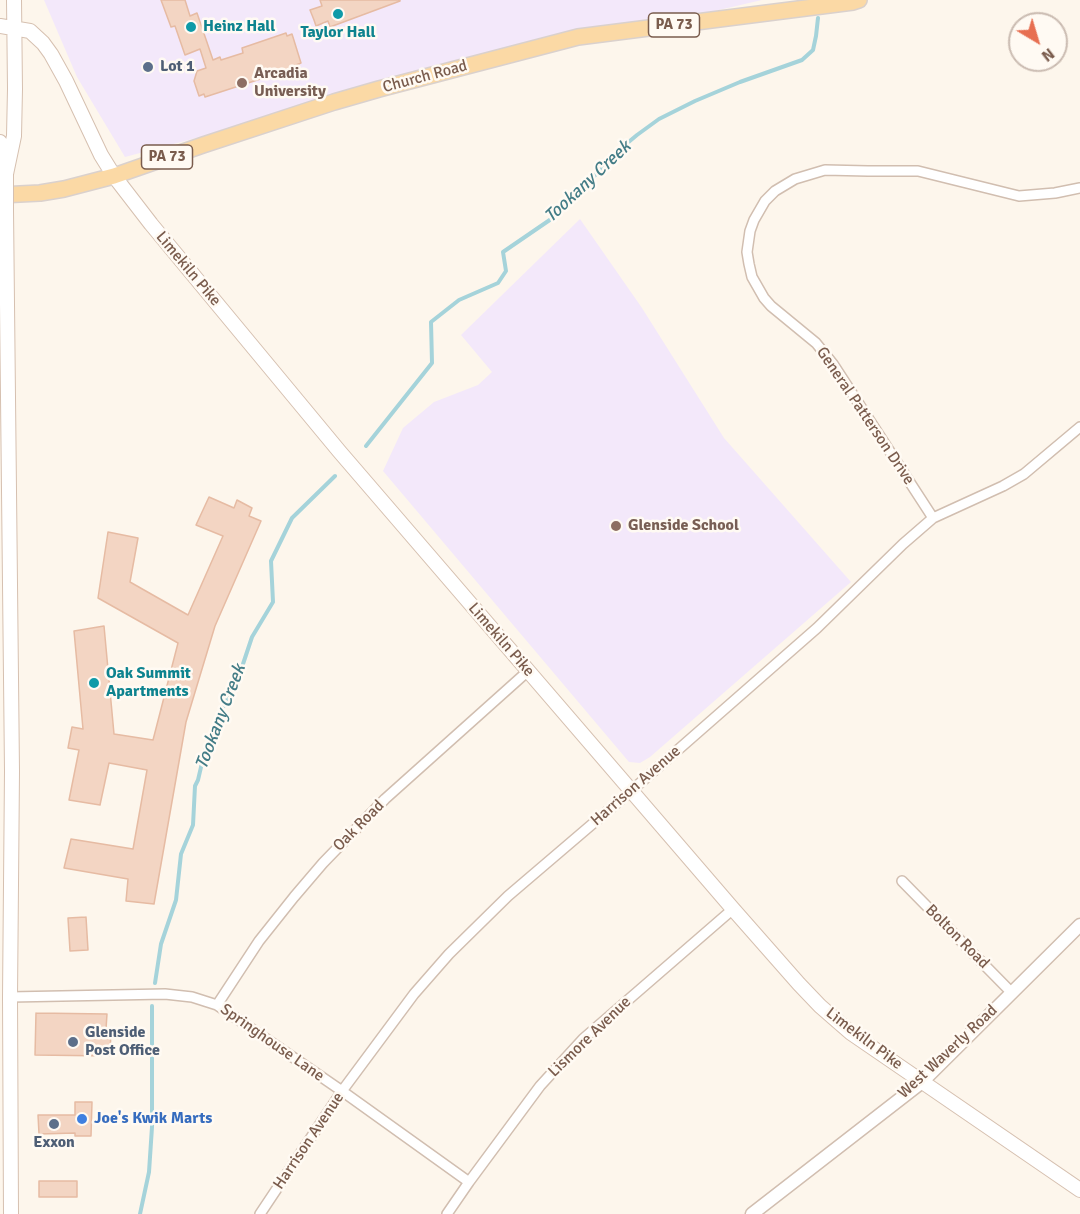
<!DOCTYPE html>
<style>
body{margin:0}
#map{position:relative;width:1080px;height:1214px;overflow:hidden;background:#fdf6ec;font-family:Signika,sans-serif}
canvas{display:block}
.north{position:absolute;left:1008px;top:12px;width:60px;height:60px;box-sizing:border-box;background:#fffaf3;border:2px solid #cabbb1;border-radius:50%;rotate:142deg;font-size:16px;font-weight:700;line-height:24px;text-align:center;color:#7a5c4d}
.north::after{content:'';display:block;margin:auto;width:21px;height:27px;background:#e76f51;clip-path:polygon(50% 0,100% 100%,50% 72%,0 100%)}
</style>
<div id="map">
<canvas width="1080" height="1214"></canvas>
<div class="north">N</div>
</div>
<script>
const ctx = document.querySelector('canvas').getContext('2d');
ctx.lineJoin = 'round';
function fillPath(path, color) { ctx.fillStyle = color; ctx.fill(path, 'evenodd'); }
const toPath = rows => new Path2D(rows.map(r => 'M' + r).join(''));
function stroke(path, color, width, dash) { ctx.strokeStyle = color; ctx.lineWidth = width; ctx.lineCap = dash ? 'butt' : 'round'; ctx.setLineDash(dash || []); ctx.stroke(path); }
function label(font, color, halo, rows, align = 'center') {
  ctx.font = font + ' Signika,sans-serif'; ctx.lineWidth = 5; ctx.setLineDash([]); ctx.textBaseline = 'middle'; ctx.strokeStyle = halo; ctx.fillStyle = color; for (const [text, x, y, turn = 0] of rows) {
    ctx.save(); ctx.translate(x, y); ctx.rotate((+turn || 0) * Math.PI / 180); ctx.textAlign = isNaN(turn) ? turn : align; if (halo) ctx.strokeText(text, 0, 0); ctx.fillText(text, 0, 0); ctx.restore();
  }
}
fillPath(toPath([
 [44,0,762,0,379,89,125,157,77,77],
 [580,219,642,308,724,438,851,582,650,757,640,763,629,762,383,471,403,428,434,402,478,385,492,372,461,335]
]), '#f3e8fa');
stroke(toPath([
 [366,446,432,363,431,322,459,300,498,283,506,271,503,252,557,215,619,150,637,135,659,119,695,101,740,82,802,60,813,50,816,36,818,18],
 [155,983,161,944,176,900,181,854,193,825,195,786,198,780,205,750,228,696,243,664,252,637,273,602,271,561,292,518,335,476],
 [140,1214,149,1172,152,1127,152,1006]
]), '#a5d3da', 4);
const building = toPath([
 [161,0,185,0,190,16,197,13,213,60,220,57,221,60,243,53,242,48,286,33,287,36,292,34,301,63,296,65,297,67,245,84,205,97,204,94,199,96,194,81,197,71,206,68,200,49,185,55,175,26,171,27,161,0],
 [320,0,400,0,400,1,330,27,328,21,316,26,314,20,310,10,322,6,320,0],
 [209,497,234,508,237,500,252,508,249,516,261,521,215,626,186,722,154,904,126,901,128,879,64,868,71,839,133,849,147,770,109,763,100,805,69,800,79,750,68,748,72,727,83,729,74,631,104,626,114,734,153,740,178,643,98,598,108,532,138,538,130,582,188,615,223,536,196,525,209,497],
 [86,917,88,950,70,951,68,918,86,917],
 [36,1013,107,1014,106,1029,111,1029,110,1056,35,1055,36,1013],
 [75,1102,92,1102,91,1136,75,1136,75,1133,39,1134,38,1115,75,1115,75,1102],
 [39,1181,77,1181,77,1197,39,1197,39,1181]
]);
fillPath(building, '#f3d5c3');
stroke(building, '#e6bba3', 1.5);
const minor = toPath([
 [933,518,833,364,816,343,771,306,764,298,752,277,749,264,747,252,750,231,754,220,765,201,775,191,795,179,825,170,868,171,918,171,1019,196,1055,193,1080,188],
 [902,881,1011,992],
 [10,997,165,994,192,997,217,1005,342,1091,469,1182],
 [217,1005,259,941,294,897,323,863,385,799,528,671],
 [260,1214,342,1091,414,994,449,954,508,896,631,791,817,628,903,544,933,518,1003,486,1024,474,1080,427],
 [447,1214,469,1182,540,1086,583,1039,733,909]
]);
const tertiary = toPath([
 [752,1214,922,1082,1080,925]
]);
const secondary = toPath([
 [0,26,30,31,43,43,51,54,66,81,101,155,114,176,151,224,339,451,733,909,799,984,820,1006,851,1033,1080,1190],
 [0,142,5,166],
 [6,174,14,136,15,89,14,0],
 [6,210,12,771,10,997,11,1214]
]);
const primary = toPath([
 [0,195,40,193,64,189,114,176,203,145,334,102,379,89,578,37,853,2,859,0]
]);
stroke(minor, '#d1beb0', 12);
stroke(tertiary, '#d1beb0', 15);
stroke(secondary, '#d6c0b0', 16);
stroke(primary, '#dad1cd', 18);
stroke(minor, '#fff', 9);
stroke(tertiary, '#fff', 12);
stroke(secondary, '#fff', 14);
stroke(primary, '#fbd9a5', 15);
const secondaryBridge = toPath([
 [6,174,6,210]
]);
stroke(secondaryBridge, '#d6c0b0', 16, []);
stroke(secondaryBridge, '#fff', 14);
for (const [x, y, r, color] of [
 [338,14,6,"#0f9aa8"],
 [191,27,6,"#0f9aa8"],
 [148,67,6,"#5c6f8a"],
 [242,83,6,"#8d6e63"],
 [616,526,6,"#8d6e63"],
 [94,683,6,"#0f9aa8"],
 [73,1042,6,"#5c6f8a"],
 [82,1119,6,"#3f7fe0"],
 [54,1124,6,"#5c6f8a"]
]) { const dot = new Path2D(); dot.arc(x, y, r, 0, 2 * Math.PI); ctx.fillStyle = color; ctx.fill(dot); stroke(dot, '#fffaf3', 2); }
for (const [x, y, w] of [
 [674,25,51],
 [167,157,51]
]) { const box = new Path2D(); box.roundRect(x - w / 2, y - 12, w, 24, 4.5); ctx.fillStyle = '#fffaf3'; ctx.fill(box); stroke(box, '#7a5c4d', 1.5); }
label('bold 15px', '#7a5c4d', null, [
 ["PA 73",674,25],
 ["PA 73",167,157]
]);
label('bold 16px', '#0d838f', '#fffaf3', [
 ["Heinz Hall",203,27],
 ["Taylor Hall",338,33,"center"],
 ["Oak Summit",106,674],
 ["Apartments",106,692]
], 'left');
label('bold 16px', '#4e5e75', '#fffaf3', [
 ["Lot 1",160,67],
 ["Glenside",85,1033],
 ["Post Office",85,1051],
 ["Exxon",54,1143,"center"]
], 'left');
label('bold 16px', '#785e54', '#fffaf3', [
 ["Arcadia",254,74],
 ["University",254,92],
 ["Glenside School",628,526]
], 'left');
label('16px', '#7a5c4d', '#fffaf3', [
 ["Church Road",425,77,-15],
 ["Limekiln Pike",188,269,50],
 ["General Patterson Drive",865,416,56],
 ["Limekiln Pike",501,640,49],
 ["Harrison Avenue",636,786,-41],
 ["Oak Road",359,826,-45],
 ["Bolton Road",957,937,45],
 ["Lismore Avenue",590,1037,-44],
 ["Limekiln Pike",864,1039,37],
 ["Springhouse Lane",272,1043,35],
 ["West Waverly Road",948,1052,-43],
 ["Harrison Avenue",309,1141,-56]
]);
label('bold 16px', '#366cbe', '#fffaf3', [
 ["Joe's Kwik Marts",94,1119]
], 'left');
label('italic 18px', '#437c86', '#fffaf3', [
 ["Tookany Creek",588,182,-43],
 ["Tookany Creek",221,717,-69]
]);
</script>
